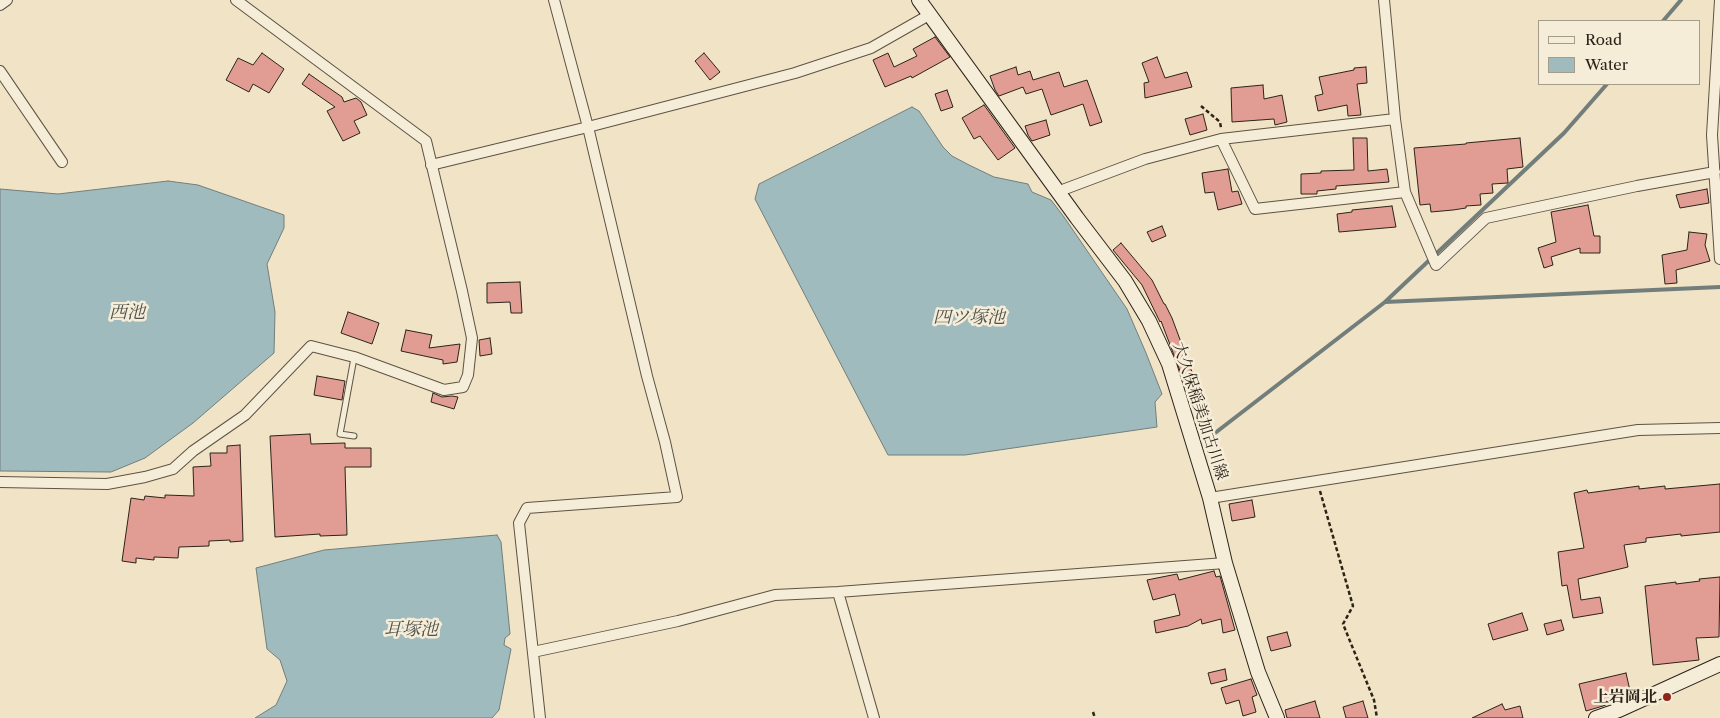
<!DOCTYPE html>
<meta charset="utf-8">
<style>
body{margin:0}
#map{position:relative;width:1720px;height:718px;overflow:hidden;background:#f1e3c5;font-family:"Libre Caslon Text",serif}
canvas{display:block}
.legend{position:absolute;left:1538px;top:20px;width:162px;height:65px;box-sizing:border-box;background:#f6edd9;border:1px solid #a59c8c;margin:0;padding:6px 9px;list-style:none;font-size:15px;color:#2c2319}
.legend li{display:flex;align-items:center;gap:10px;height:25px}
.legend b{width:25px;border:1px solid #a59c8c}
</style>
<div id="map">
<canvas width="1720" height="718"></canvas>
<ul class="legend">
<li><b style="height:6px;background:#f6edd9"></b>Road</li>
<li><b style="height:14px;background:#9fbbbe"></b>Water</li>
</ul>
</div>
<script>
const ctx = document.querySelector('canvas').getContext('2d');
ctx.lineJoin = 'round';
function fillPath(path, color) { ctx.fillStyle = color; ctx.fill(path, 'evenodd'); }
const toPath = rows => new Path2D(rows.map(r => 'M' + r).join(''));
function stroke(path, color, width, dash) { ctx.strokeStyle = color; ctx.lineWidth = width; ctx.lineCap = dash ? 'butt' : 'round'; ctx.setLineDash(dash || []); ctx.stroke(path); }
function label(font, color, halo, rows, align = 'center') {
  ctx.font = font + ' "Libre Caslon Text","Noto Serif JP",serif'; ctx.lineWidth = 5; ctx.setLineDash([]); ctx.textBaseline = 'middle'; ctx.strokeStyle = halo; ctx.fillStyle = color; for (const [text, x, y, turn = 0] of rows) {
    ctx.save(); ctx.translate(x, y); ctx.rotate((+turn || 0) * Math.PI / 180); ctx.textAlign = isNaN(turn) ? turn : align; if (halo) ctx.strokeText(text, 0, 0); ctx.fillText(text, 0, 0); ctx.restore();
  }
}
const water = toPath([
 [912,107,919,111,943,147,952,156,969,165,994,177,1028,184,1032,192,1051,200,1064,217,1127,309,1146,353,1162,394,1155,402,1157,427,965,455,888,455,755,199,759,184,912,107],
 [168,181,198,185,284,215,284,228,267,264,275,312,274,353,193,423,145,458,111,472,0,471,0,189,58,194,168,181],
 [497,535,501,542,510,634,505,638,504,645,511,649,499,710,492,718,255,718,276,705,287,681,280,660,267,649,256,568,324,550,497,535]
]);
fillPath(water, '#9fbbbe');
stroke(water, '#717e7c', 1);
stroke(toPath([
 [1663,21,1681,0],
 [1385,302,1720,287],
 [1206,440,1385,302,1564,133,1607,84]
]), '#717e7c', 4);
const building = toPath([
 [935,37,950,57,912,78,911,76,885,87,873,60,888,53,894,67,917,56,913,49,935,37],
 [262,53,284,69,269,93,253,84,249,92,226,80,238,58,253,65,262,53],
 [704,53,720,72,710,80,695,61,704,53],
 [1157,57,1165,78,1187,72,1192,87,1145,98,1144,83,1149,82,1142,63,1157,57],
 [1016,67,1018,75,1030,71,1033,80,1059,72,1064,87,1087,80,1102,122,1090,126,1083,104,1051,115,1042,89,1026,94,1023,87,999,96,995,90,990,76,1016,67],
 [1366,67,1367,83,1357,84,1361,115,1348,116,1347,105,1318,111,1315,96,1323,94,1319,77,1354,70,1354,68,1366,67],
 [309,74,342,97,344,102,356,98,361,102,367,115,354,121,360,133,343,141,327,111,335,107,302,84,309,74],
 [1263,85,1264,99,1282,95,1287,122,1275,125,1274,119,1232,122,1231,88,1263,85],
 [947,90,953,107,941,111,935,94,947,90],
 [984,105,1015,148,998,160,980,136,974,139,962,118,984,105],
 [1203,114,1207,130,1190,135,1185,119,1203,114],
 [1046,120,1050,135,1032,141,1028,135,1025,126,1046,120],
 [1353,138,1367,138,1368,171,1387,169,1389,182,1336,186,1336,189,1317,191,1317,194,1301,194,1301,174,1321,173,1321,171,1354,170,1353,138],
 [1520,138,1523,167,1507,169,1508,183,1492,184,1493,193,1480,194,1481,205,1466,206,1466,208,1453,210,1431,212,1430,204,1420,205,1414,148,1466,144,1466,143,1520,138],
 [1228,169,1232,192,1238,191,1242,204,1218,210,1214,192,1205,193,1202,173,1228,169],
 [1707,189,1709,203,1680,208,1676,195,1707,189],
 [1588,205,1594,236,1600,236,1600,253,1580,253,1580,248,1551,257,1553,265,1544,268,1538,248,1556,242,1551,212,1588,205],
 [1392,206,1396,227,1339,232,1337,214,1352,212,1352,210,1392,206],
 [1162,226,1166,236,1152,242,1147,232,1162,226],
 [1689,232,1707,234,1705,245,1710,261,1676,270,1677,283,1665,284,1662,255,1687,250,1689,232],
 [1121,243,1152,280,1164,304,1165,304,1172,318,1198,388,1188,392,1161,321,1160,322,1142,285,1113,250,1121,243],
 [520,282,522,313,511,313,510,302,487,303,487,283,520,282],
 [348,312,379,323,372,344,341,333,348,312],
 [406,330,432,335,429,348,460,344,457,362,443,364,443,360,401,351,406,330],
 [490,338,492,354,480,356,479,340,490,338],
 [317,376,345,381,342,400,314,395,317,376],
 [433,393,442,397,452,396,458,397,454,409,431,402,433,393],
 [310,434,311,444,345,443,345,448,371,448,371,467,345,467,347,535,320,536,320,534,275,537,270,436,310,434],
 [240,445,243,541,230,542,230,540,209,541,209,546,179,547,178,558,154,557,154,560,136,558,136,563,122,561,131,498,144,500,145,496,165,498,165,495,194,496,193,467,211,466,210,453,227,453,227,446,240,445],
 [1720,484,1720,532,1681,536,1681,534,1646,538,1646,542,1624,545,1628,567,1578,579,1581,600,1600,597,1603,613,1573,618,1567,585,1562,586,1558,552,1584,548,1574,493,1587,490,1588,493,1639,486,1639,489,1665,486,1665,489,1720,484],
 [1252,500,1255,517,1232,521,1229,504,1252,500],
 [1214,571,1216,577,1220,576,1235,630,1223,633,1221,619,1202,624,1201,619,1188,626,1156,633,1154,621,1180,615,1175,594,1153,600,1147,580,1177,574,1179,580,1214,571],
 [1720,577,1719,637,1696,638,1699,660,1653,665,1645,586,1676,582,1676,584,1700,581,1699,579,1720,577],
 [1522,613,1528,630,1493,640,1488,624,1522,613],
 [1561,620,1564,630,1547,635,1544,624,1561,620],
 [1287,632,1291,646,1271,651,1267,637,1287,632],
 [1225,669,1227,680,1211,684,1208,673,1225,669],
 [1626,673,1631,695,1603,706,1586,711,1579,684,1626,673],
 [1251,679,1257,695,1252,697,1256,712,1243,716,1239,700,1226,704,1221,688,1251,679],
 [1315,701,1320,718,1287,718,1285,710,1315,701],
 [1363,701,1368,718,1346,718,1343,707,1363,701],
 [1502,704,1505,710,1520,706,1523,718,1472,718,1502,704]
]);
fillPath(building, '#e19d93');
stroke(building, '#2c2319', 1);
const lane = toPath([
 [354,436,340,434,354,358]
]);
const street = toPath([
 [1384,0,1395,119,1405,192,1436,265,1486,218,1637,186,1715,172],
 [1720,0,1712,135,1720,259],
 [0,5,7,0],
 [0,71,62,162],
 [1221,139,1255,209,1405,192],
 [431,165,588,127,795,73,871,48,929,15],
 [1057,192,1145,159,1221,139,1395,119],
 [0,482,107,484,145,477,173,469,193,451,245,415,311,346,354,357,444,390,463,387,468,375,472,338,462,291,426,141,236,0],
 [1210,498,1638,430,1720,428],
 [838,592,874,718],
 [533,652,678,621,775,595,838,592,1225,563],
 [540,718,519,523,527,508,677,497,665,442,647,376,588,127,554,0]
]);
const secondary = toPath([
 [919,0,1077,218,1125,281,1149,321,1169,364,1210,498,1225,563,1258,672,1277,718],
 [1596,718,1619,710,1720,664]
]);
stroke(lane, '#5d5344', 7);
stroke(street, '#5d5344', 12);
stroke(secondary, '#2c2319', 16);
stroke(toPath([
 [1201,106,1220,122,1221,128],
 [1320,491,1353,606,1343,624,1374,700,1377,718],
 [1093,712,1095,718]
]), '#2c2319', 2.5, [4, 2.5]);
stroke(lane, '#f6edd9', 5);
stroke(street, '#f6edd9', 10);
stroke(secondary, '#f6edd9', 14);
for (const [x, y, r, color] of [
 [1667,697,5,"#8f2418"]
]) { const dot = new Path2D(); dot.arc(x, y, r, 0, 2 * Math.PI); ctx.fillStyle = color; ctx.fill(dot); stroke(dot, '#f6edd9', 2); }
label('16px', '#2c2319', '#f6edd9', [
 ["大久保稲美加古川線",1200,411,72]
]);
label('bold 16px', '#2c2319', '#f6edd9', [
 ["上岩岡北",1657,697]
], 'right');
label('italic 18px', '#4e514b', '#f6edd9', [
 ["西池",127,313],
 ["四ツ塚池",969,318],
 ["耳塚池",411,630]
]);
</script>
